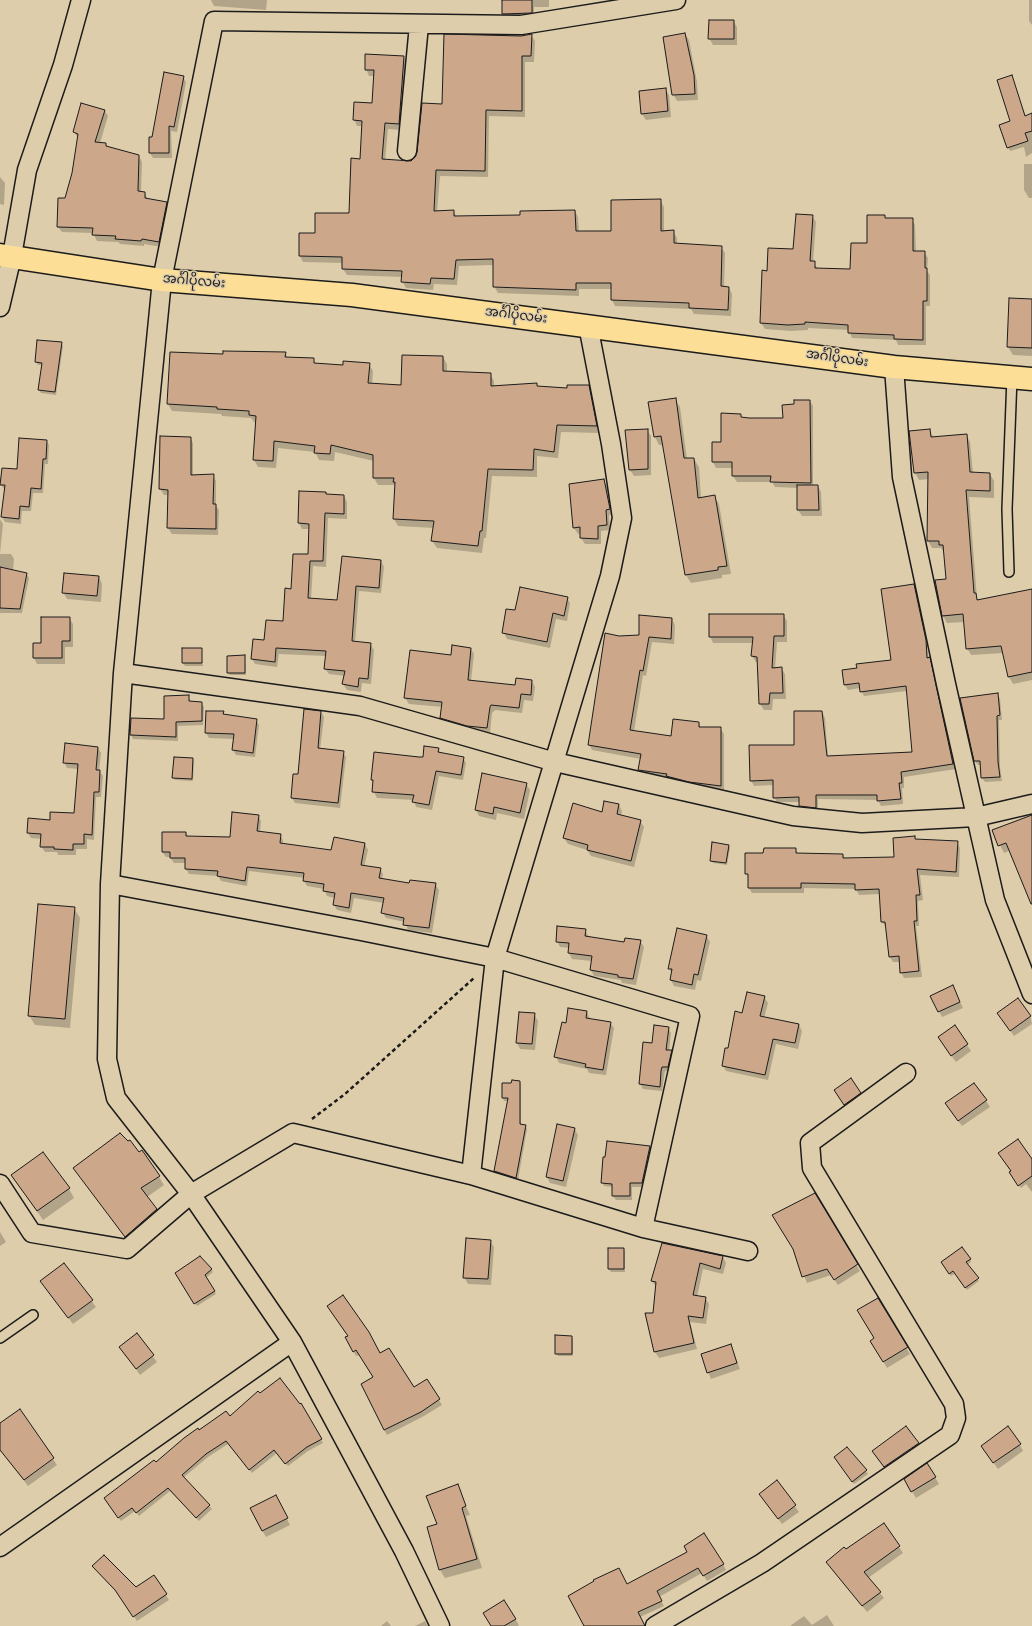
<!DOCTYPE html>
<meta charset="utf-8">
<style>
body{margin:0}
canvas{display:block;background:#decdaa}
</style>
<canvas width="1032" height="1626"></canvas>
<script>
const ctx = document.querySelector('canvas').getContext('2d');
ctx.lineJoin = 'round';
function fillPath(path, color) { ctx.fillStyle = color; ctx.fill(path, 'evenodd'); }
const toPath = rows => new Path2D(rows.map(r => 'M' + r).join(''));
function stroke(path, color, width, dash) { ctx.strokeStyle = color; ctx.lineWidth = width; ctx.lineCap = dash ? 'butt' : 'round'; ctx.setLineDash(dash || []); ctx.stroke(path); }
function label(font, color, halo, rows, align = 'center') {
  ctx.font = font + ' "Architects Daughter","Noto Sans Myanmar",sans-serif'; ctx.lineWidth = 3; ctx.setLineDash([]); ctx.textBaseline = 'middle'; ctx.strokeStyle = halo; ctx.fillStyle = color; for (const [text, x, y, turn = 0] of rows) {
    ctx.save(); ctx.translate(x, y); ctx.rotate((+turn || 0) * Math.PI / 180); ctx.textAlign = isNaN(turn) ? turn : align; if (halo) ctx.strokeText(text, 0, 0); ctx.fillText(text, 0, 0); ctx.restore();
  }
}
fillPath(toPath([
 [211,0,267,0,266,10,214,6],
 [503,0,549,0,549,7,534,7,534,18,506,20,503,14],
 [1029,0,1032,0,1032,25,1029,21],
 [733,21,737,27,737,45,713,45,709,38],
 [685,34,689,40,697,82,698,100,677,101,673,94],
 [531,35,535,41,534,62,525,62,525,117,489,116,488,177,440,176,437,212,453,211,457,217,520,216,575,211,578,217,579,232,612,232,660,200,664,207,664,232,673,231,677,238,677,244,721,247,725,253,724,288,729,288,732,294,731,316,694,314,691,309,615,306,612,300,612,289,579,289,579,296,498,293,494,286,494,265,459,266,457,285,434,284,433,290,406,288,402,281,403,277,347,275,343,269,343,263,303,262,300,256,316,234,350,214,360,160,363,126,357,126,354,119,373,105,375,76,369,76,366,69,404,57,407,63,402,130,388,129,385,161,406,162,413,161,443,105,521,36],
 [1012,76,1026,117,1032,114,1032,153,1026,157,1024,147,1010,151,1008,147,1012,122],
 [183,77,186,82,177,132,171,131,172,158,153,158,150,153,153,138],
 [665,89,669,95,671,117,646,120,642,114],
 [82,104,104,110,108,116,100,143,106,144,107,147,139,156,142,162,141,192,145,193,148,200,166,203,170,209,162,247,144,244,144,246,120,244,118,242,97,241,93,233,62,232,58,227,73,173,78,138,74,132],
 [1024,164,1032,164,1032,198,1029,198,1024,190],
 [0,177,5,183,4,205,0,204],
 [812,216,816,222,813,262,818,269,851,270,885,216,886,219,912,219,915,225,916,252,924,252,928,258,927,271,930,275,930,306,926,306,926,345,898,345,896,340,852,338,849,330,808,328,808,330,791,331,765,329,761,323,763,272,768,272,794,250],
 [1032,300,1032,356,1013,355,1008,347],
 [61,343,63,346,56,395,41,393,39,390,43,365,38,365,36,362],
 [171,353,224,355,285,353,288,358,313,359,316,364,344,366,369,364,373,371,372,385,402,386,443,357,447,364,447,372,490,374,494,381,494,386,536,384,538,387,568,389,588,386,593,394,600,433,561,432,558,458,537,456,537,477,492,476,486,538,484,538,482,553,437,548,432,541,434,528,398,526,394,519,396,485,378,485,374,478,374,461,335,452,334,461,319,460,315,452,278,448,276,468,258,467,254,460,256,423,254,422,251,418,222,416,221,414,172,411,168,404],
 [675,399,680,407,687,459,694,459,699,467,701,498,714,496,719,504,731,574,722,575,722,578,691,583,686,575,663,445,659,445,655,437],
 [810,401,813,406,813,486,818,486,821,492,822,516,802,516,798,510,798,488,775,487,772,482,737,482,733,476,733,468,716,468,713,462,713,443,722,443,740,415,742,418,784,419],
 [647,430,651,436,651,475,634,476,630,470,626,431],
 [929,430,934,438,966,435,970,442,973,473,990,474,994,481,994,498,969,497,977,598,979,601,1032,590,1032,680,1013,684,1009,677,1004,653,971,655,967,648,965,622,947,623,943,616,947,580,944,552,941,548,932,548,928,541,929,479,919,480,915,473],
 [190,438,193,443,193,476,213,475,216,481,216,506,219,510,218,535,172,534,168,528,169,495,164,495,160,489],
 [46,440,49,445,48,464,45,464,43,493,33,493,31,511,22,511,21,524,5,522,2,517,5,490,1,485],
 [603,480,607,486,613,515,609,515,610,530,601,531,601,544,585,544,581,538,581,533,578,534,574,528,570,484],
 [327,495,344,496,347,502,347,519,328,518,326,567,313,566,311,600,338,602,381,561,384,567,381,593,359,591,355,642,370,644,374,650,371,684,362,683,361,692,347,690,343,684,345,676,329,674,325,669,326,656,279,654,277,667,255,664,252,659,265,641,284,623,292,590,309,555,310,529,302,529,299,523],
 [0,519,3,524,0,554,11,554,14,559,13,571,26,573,29,578,22,613,0,613],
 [99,577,102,584,101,602,67,599,63,592],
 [913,585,916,590,929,659,932,663,956,769,904,777,904,788,902,788,903,804,881,806,878,800,818,799,818,812,803,811,800,802,777,802,774,797,774,785,754,786,751,780,795,746,822,712,825,718,828,757,913,753,907,691,864,696,860,688,848,690,845,685,843,671,892,661],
 [567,598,570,603,567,621,556,619,550,648,507,639,504,633,516,611],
 [783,615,787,621,787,642,777,642,775,669,781,668,785,674,786,699,773,699,772,710,764,710,760,704,758,663,756,662,752,656,753,643,713,643,710,636],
 [69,618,73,624,73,647,65,647,65,664,37,664,34,658,42,644],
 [672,619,675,625,674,644,652,642,646,676,643,675,634,731,672,738,699,723,701,728,720,728,724,734,724,791,693,787,643,775,639,769,641,759,592,750,589,744,619,637,640,635],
 [201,649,203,666,185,666,183,663],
 [471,649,474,654,471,681,516,686,532,681,535,687,533,701,524,700,522,713,495,710,492,713,490,733,471,731,445,724,441,718,443,707,409,704,405,698,411,652,452,656],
 [245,656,246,675,230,675,228,673],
 [997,694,1000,699,1002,720,999,720,1000,767,1002,781,985,782,982,778,981,765,978,765,975,761],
 [188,696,191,702,201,703,204,707,203,725,178,726,178,741,133,739,131,735,132,719,165,720],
 [207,712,223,712,225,716,256,720,259,725,255,757,236,755,233,750,234,739,209,738,206,733],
 [321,712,324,717,320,750,343,752,346,757,340,808,295,803,292,798],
 [98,748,101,753,99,771,103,776,101,797,96,797,94,840,87,839,87,849,76,849,76,855,58,855,57,852,45,852,41,846,42,839,31,838,28,833,50,821,75,814,78,769,67,768,64,762],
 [438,749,441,754,463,758,466,763,463,780,439,776,432,810,416,807,414,800,377,798,374,792,374,784,372,780,424,758],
 [192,759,194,761,193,781,175,780,173,777],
 [526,784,530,790,524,819,497,813,496,820,479,816,476,810],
 [605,802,619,805,622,811,621,816,640,821,644,827,634,867,591,856,587,850,568,844,564,838,603,813],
 [258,816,261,821,260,833,280,835,283,840,283,844,332,851,335,838,365,844,368,850,364,867,380,869,383,874,382,880,410,885,435,884,439,890,432,933,408,930,405,922,386,918,383,913,384,903,354,898,351,913,337,910,334,905,335,898,327,896,324,889,307,886,304,881,305,878,249,871,247,886,221,881,218,876,189,874,186,869,186,863,174,863,170,857,166,857,162,852,186,833,188,837,231,838],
 [1032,816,1032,901,1011,850,1004,853,993,831],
 [914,837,916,840,957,842,960,848,959,877,920,875,923,900,918,901,919,926,916,926,922,977,904,978,901,972,900,962,893,962,890,957,886,927,882,922,880,894,859,895,856,889,804,888,804,893,752,893,749,888,749,878,746,873,764,854,795,849,798,854,843,855,845,859,896,858],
 [728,845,730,848,727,865,713,863,711,861],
 [74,908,80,918,70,1028,35,1025,29,1015],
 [585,930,589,937,625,943,640,941,644,947,636,985,622,983,621,980,594,976,591,970,592,961,572,959,569,953,570,948,560,947,557,941],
 [706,935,710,942,701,981,697,980,695,990,674,986,671,980,672,974,669,968],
 [956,993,963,1008,942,1017,939,1011],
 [764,997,768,1003,764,1018,799,1025,802,1031,798,1049,776,1044,768,1080,726,1071,723,1065,743,1014],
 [587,1012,590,1019,610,1023,614,1028,606,1075,589,1073,587,1069,559,1063,556,1057,567,1024],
 [998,1013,1030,1016,1032,1024,1014,1036],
 [534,1014,538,1021,535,1050,520,1049,517,1043],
 [955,1027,971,1051,956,1062,943,1044],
 [668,1028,671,1033,669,1051,671,1051,674,1056,671,1072,665,1071,662,1091,643,1089,640,1084,653,1044],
 [520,1082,521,1085,521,1125,525,1126,527,1129,518,1180,496,1174,495,1171,509,1101,504,1101,503,1098],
 [860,1093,864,1100,849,1111,839,1096],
 [986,1101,990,1107,962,1126,950,1110],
 [574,1128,578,1135,566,1187,550,1183,547,1177],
 [608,1142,650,1147,652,1151,644,1187,632,1187,632,1200,616,1200,613,1196,613,1187,604,1186,602,1182],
 [1032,1164,1032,1192,1026,1184,1021,1188,1012,1175],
 [75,1168,159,1177,164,1185,147,1197,161,1218,131,1245],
 [12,1175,69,1189,74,1198,43,1220],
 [814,1194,860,1271,838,1285,831,1275,807,1283,794,1250],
 [0,1232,6,1242,0,1246],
 [490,1241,494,1247,491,1285,468,1284,464,1277],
 [663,1244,723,1257,726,1263,723,1274,703,1269,697,1297,705,1298,709,1304,706,1324,690,1322,697,1349,659,1358,655,1352,646,1314,654,1314,656,1287,652,1281],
 [624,1249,625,1252,625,1272,611,1272,609,1269],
 [970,1259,971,1262,967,1265,979,1281,967,1290,956,1273,951,1276,944,1265],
 [64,1264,96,1307,73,1324,41,1281],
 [211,1269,213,1272,206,1278,216,1294,197,1306,176,1273],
 [877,1299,910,1354,887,1368,871,1341,875,1339],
 [137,1335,157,1362,140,1375,120,1347],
 [572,1337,573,1339,573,1356,558,1356,556,1353],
 [346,1338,380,1355,414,1389,427,1381,442,1405,424,1416,387,1435,384,1430,374,1378,360,1355,356,1356],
 [731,1346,740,1369,711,1379,708,1372],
 [260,1394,301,1404,323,1443,308,1451,288,1466,277,1453,252,1473,228,1444,208,1457,183,1478,212,1509,199,1521,170,1491,139,1516,135,1511,121,1521,107,1501,199,1432,229,1417],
 [20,1410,57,1465,28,1486,0,1450,0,1424],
 [906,1428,922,1450,888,1473,877,1458],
 [1020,1445,1023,1451,998,1469,986,1452],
 [847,1448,868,1474,854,1484,837,1460],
 [927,1464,939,1484,916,1498,905,1480],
 [777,1482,799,1512,782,1524,764,1500],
 [457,1486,470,1515,466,1516,482,1568,445,1578,440,1570,428,1528,439,1525],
 [279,1503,290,1525,266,1537,262,1530],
 [884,1524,903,1553,868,1578,884,1598,867,1612,827,1562],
 [688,1552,723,1564,726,1570,707,1581,702,1573,659,1597,664,1606,640,1617,645,1626,585,1626,627,1585],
 [93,1567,136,1588,154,1576,169,1600,137,1621,120,1596],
 [504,1601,519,1625,518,1626,492,1626],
 [827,1615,834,1626,790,1626,804,1616,812,1625],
 [387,1621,391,1626,381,1626],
 [425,1621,428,1626,415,1626]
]), '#0003');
const building = toPath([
 [502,0,532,0,532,13,502,14,502,0],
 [709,20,734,20,734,39,708,39,709,20],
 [685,33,694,75,695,94,672,95,663,37,685,33],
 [444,34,521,36,532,34,531,56,522,56,522,111,486,110,485,171,436,170,434,211,454,210,454,216,520,215,520,211,575,210,576,231,611,231,611,200,661,199,661,231,674,230,674,243,722,246,721,286,729,287,728,310,689,308,689,303,611,300,611,283,576,283,576,290,493,287,493,259,456,260,454,279,431,278,430,284,401,282,402,271,342,269,342,257,299,256,299,233,315,233,315,213,349,213,351,158,360,159,362,121,353,120,354,102,372,103,374,70,365,70,365,54,404,56,399,124,385,123,382,159,411,161,415,157,417,152,422,103,442,104,444,34],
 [164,72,184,76,174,127,169,126,169,153,149,153,149,137,152,137,164,72],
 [1012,75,1025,116,1032,113,1032,131,1025,133,1028,141,1007,148,999,125,1010,121,997,80,1012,75],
 [666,88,668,111,641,114,639,91,666,88],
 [81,103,105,110,95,142,106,143,106,146,139,155,138,191,145,192,145,198,167,202,159,242,142,239,141,241,115,239,116,236,92,235,93,228,57,227,58,198,65,198,72,173,78,134,73,132,81,103],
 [796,214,813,215,810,261,815,261,815,268,850,269,851,243,867,243,867,215,885,215,885,218,913,218,913,251,925,251,925,268,927,268,927,301,923,301,923,340,894,339,894,335,848,333,848,325,805,322,805,324,788,325,760,323,762,270,767,271,768,248,793,249,796,214],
 [1009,298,1032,299,1032,348,1007,347,1009,298],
 [37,340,62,342,55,392,38,390,42,363,35,362,37,340],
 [223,351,286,352,285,357,314,358,314,363,343,365,343,361,370,363,368,383,401,385,402,355,443,356,443,371,491,373,491,386,537,383,537,386,567,388,567,385,589,385,597,426,557,425,554,452,534,449,533,470,488,469,482,531,480,531,478,546,431,541,434,521,393,519,395,482,393,482,394,478,373,478,373,455,331,445,330,454,314,453,315,446,274,441,273,461,253,460,256,416,249,415,249,411,217,409,217,407,167,404,170,352,223,354,223,351],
 [676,398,684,458,694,458,698,498,715,495,727,566,718,567,718,570,685,575,661,436,654,437,648,402,676,398],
 [794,400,810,400,811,483,770,482,771,476,732,476,732,462,712,462,712,442,721,442,721,413,741,414,741,417,749,418,783,418,782,405,794,404,794,400],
 [648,429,648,469,629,470,625,430,648,429],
 [930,429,931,437,967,434,970,472,990,473,990,491,966,490,974,593,976,593,977,600,1032,589,1032,672,1008,677,1001,646,966,649,963,614,942,616,935,580,946,579,943,545,939,545,939,541,927,541,928,472,914,473,909,431,930,429],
 [160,436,191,437,191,475,214,474,213,504,216,504,216,529,167,528,168,490,159,489,160,436],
 [19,438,47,440,46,459,43,459,41,489,31,488,29,507,20,506,19,519,1,517,5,485,0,485,2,468,17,469,19,438],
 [604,479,610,509,606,510,607,525,598,526,598,539,580,538,580,527,573,528,569,484,604,479],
 [797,485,818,485,819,510,797,510,797,485],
 [299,491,326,492,326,494,344,495,344,514,325,513,323,561,310,561,308,598,337,600,342,556,381,560,379,588,356,586,352,641,371,643,368,679,359,678,358,687,342,684,345,671,324,669,326,651,276,648,275,662,251,659,253,639,264,640,266,620,283,621,285,588,291,589,293,554,308,554,309,524,298,523,299,491],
 [0,567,27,573,20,609,0,608,0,567],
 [64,573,99,576,97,596,62,593,64,573],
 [914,584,926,640,927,658,930,657,953,764,901,772,902,783,899,783,901,799,877,801,877,795,816,795,816,808,799,806,799,797,773,798,773,780,750,781,749,745,794,745,794,711,822,711,827,756,912,752,906,686,860,692,859,683,844,685,842,670,857,668,856,664,891,660,881,589,914,584],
 [520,587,568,597,564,616,553,613,547,642,502,633,506,609,515,610,520,587],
 [709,614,784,614,784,636,774,636,772,668,782,667,783,693,770,693,769,704,759,704,757,657,751,656,753,637,709,637,709,614],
 [639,615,672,618,671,639,649,637,643,671,640,670,630,730,671,736,673,719,699,722,699,727,721,727,721,786,689,782,666,776,667,774,638,770,641,754,588,745,605,633,619,636,639,635,639,615],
 [41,617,70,617,70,641,62,641,62,658,33,658,33,643,41,643,41,617],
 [452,645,471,648,468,680,515,685,516,678,532,680,531,695,521,694,519,708,491,705,490,707,487,728,467,726,440,718,442,702,404,698,410,650,451,655,452,645],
 [182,648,202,648,202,663,182,663,182,648],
 [245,655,245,673,227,673,227,656,245,655],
 [998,693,1000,715,997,716,998,762,1000,777,981,778,980,761,974,761,960,698,998,693],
 [189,695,189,701,202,702,202,721,176,722,176,737,130,735,131,718,164,719,164,696,189,695],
 [304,709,321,711,318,748,344,751,338,803,291,798,293,774,298,774,304,709],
 [206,711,224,711,223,714,257,719,253,753,232,750,234,734,205,733,206,711],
 [65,743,98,747,96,770,100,770,99,792,94,792,92,835,84,834,84,844,73,844,73,850,54,849,54,847,40,847,41,834,27,833,28,818,50,820,50,812,74,813,78,764,63,763,65,743],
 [424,746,439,748,438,752,464,757,461,775,436,771,429,805,412,802,414,795,372,792,373,780,371,780,374,752,419,757,423,757,424,746],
 [174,757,193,758,192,779,172,778,174,757],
 [482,773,527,783,520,813,494,807,493,814,475,810,482,773],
 [604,801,619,804,617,814,641,820,631,861,587,850,588,845,563,838,573,803,602,812,604,801],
 [232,812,259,815,257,831,281,834,280,843,331,850,334,837,365,843,361,865,381,868,379,878,409,883,410,880,436,883,429,928,403,925,404,918,381,913,384,898,351,893,349,908,333,905,335,893,323,891,324,884,303,881,304,873,247,867,245,881,217,876,218,871,185,869,185,858,170,858,170,852,162,852,162,832,186,832,186,836,230,837,232,812],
 [1032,815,1032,904,1031,904,1006,843,998,846,992,830,1032,815],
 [915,836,915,839,958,841,956,872,917,869,920,895,916,895,917,921,914,921,919,971,900,973,899,956,889,957,885,922,881,922,879,889,855,890,855,884,801,883,801,888,748,888,748,874,745,874,745,853,763,853,764,848,796,848,796,853,843,854,843,858,894,857,893,838,915,836],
 [712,842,729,845,726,863,710,861,712,842],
 [38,904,75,907,65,1019,28,1016,38,904],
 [557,926,586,929,585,936,624,942,625,938,641,940,633,979,618,977,618,975,590,970,592,956,568,953,569,943,556,942,557,926],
 [677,928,707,935,698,975,694,974,692,985,670,980,672,969,668,969,677,928],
 [953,985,960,1002,938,1012,930,996,953,985],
 [747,992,765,996,760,1016,799,1024,795,1043,773,1039,765,1075,722,1066,725,1048,728,1048,735,1011,742,1013,747,992],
 [1018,998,1031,1016,1010,1031,997,1013,1018,998],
 [568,1008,587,1011,586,1018,611,1022,603,1070,585,1067,586,1064,554,1057,562,1022,566,1023,568,1008],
 [519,1012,535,1013,532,1044,516,1043,519,1012],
 [654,1025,669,1027,666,1050,672,1050,668,1067,662,1067,661,1071,660,1087,639,1084,643,1042,652,1043,654,1025],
 [955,1025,968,1044,951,1056,938,1037,955,1025],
 [851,1078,861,1093,844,1105,834,1090,851,1078],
 [512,1080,520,1081,520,1124,526,1125,516,1178,494,1171,508,1098,502,1098,502,1083,511,1083,512,1080],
 [974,1083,987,1100,958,1121,945,1103,974,1083],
 [557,1124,575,1128,563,1181,546,1177,557,1124],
 [120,1133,128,1141,130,1140,139,1152,142,1150,160,1176,141,1188,157,1209,125,1237,73,1168,120,1133],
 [1018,1139,1032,1159,1032,1176,1018,1186,1009,1172,1011,1171,998,1153,1018,1139],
 [607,1141,650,1146,642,1183,630,1183,630,1196,612,1196,612,1184,601,1183,603,1157,605,1157,607,1141],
 [43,1152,70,1188,37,1211,11,1175,43,1152],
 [815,1193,858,1264,834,1280,827,1269,802,1277,793,1249,772,1215,815,1193],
 [466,1238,491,1240,488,1279,463,1278,466,1238],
 [662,1243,723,1256,720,1269,700,1263,693,1295,706,1297,703,1318,688,1316,694,1343,654,1352,645,1313,653,1313,656,1282,651,1281,662,1243],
 [962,1247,971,1259,966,1262,979,1278,965,1288,953,1271,949,1274,941,1262,962,1247],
 [608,1248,624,1248,624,1269,608,1269,608,1248],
 [200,1256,212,1269,205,1275,215,1291,194,1304,175,1273,200,1256],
 [64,1263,93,1300,68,1318,40,1281,64,1263],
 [343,1295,369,1332,380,1353,389,1348,414,1387,427,1379,440,1399,421,1412,384,1430,361,1384,373,1377,356,1350,353,1352,345,1337,348,1336,327,1306,343,1295],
 [878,1298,908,1347,883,1362,870,1341,874,1338,857,1310,878,1298],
 [137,1333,154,1355,136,1369,119,1347,137,1333],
 [555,1335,572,1336,572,1354,555,1354,555,1335],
 [731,1344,737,1363,707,1373,701,1354,731,1344],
 [280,1378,300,1404,301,1403,322,1439,307,1447,285,1464,274,1450,249,1470,226,1441,206,1454,182,1475,210,1505,196,1518,168,1488,136,1513,132,1508,118,1518,104,1498,154,1460,156,1462,184,1438,198,1428,199,1430,226,1411,230,1416,258,1391,260,1393,280,1378],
 [20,1409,54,1458,24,1480,0,1450,0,1423,20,1409],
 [906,1426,919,1443,884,1467,872,1451,906,1426],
 [1008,1426,1021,1444,993,1463,981,1446,1008,1426],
 [847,1447,867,1470,852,1482,834,1457,847,1447],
 [927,1463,936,1477,911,1492,904,1479,927,1463],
 [777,1480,796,1505,778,1519,759,1494,777,1480],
 [458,1484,466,1506,462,1508,477,1559,439,1570,427,1527,437,1524,426,1496,458,1484],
 [276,1495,288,1518,262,1531,250,1508,276,1495],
 [884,1523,900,1546,864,1572,881,1592,862,1606,826,1562,844,1547,846,1549,884,1523],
 [704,1533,724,1564,703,1576,698,1568,657,1591,662,1601,638,1612,645,1626,584,1626,568,1596,594,1581,593,1580,619,1568,627,1584,687,1552,684,1546,704,1533],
 [104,1555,136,1587,154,1575,167,1594,133,1617,115,1590,92,1566,104,1555],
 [504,1600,516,1619,504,1626,491,1626,483,1613,504,1600]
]);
fillPath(building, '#cca78a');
stroke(building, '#1c1c1c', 1);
const lane = toPath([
 [1009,572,1007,509,1012,377],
 [0,1338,33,1315]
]);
const street = toPath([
 [407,151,419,25],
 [0,307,12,256,27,170,63,65,81,0],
 [894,367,902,477,946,684,995,900,1032,994],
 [123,673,360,706,555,762,793,816,862,823,976,817,1032,804],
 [110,884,361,931,495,958,690,1016,643,1228],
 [471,1175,495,958,610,576,622,518,611,444,588,325],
 [0,1184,32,1233,127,1249,191,1194,293,1133,471,1175,643,1228,748,1251],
 [0,1547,292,1342],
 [440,1626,404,1551,292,1342,191,1194,116,1098,107,1059,110,884,123,673,162,280,214,21,521,25,676,0],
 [655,1626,762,1563,950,1435,956,1418,954,1404,812,1168,810,1143,906,1073]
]);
const primary = toPath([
 [0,255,162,280,352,295,894,367,1032,379]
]);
stroke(lane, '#1c1c1c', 12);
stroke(street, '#1c1c1c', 21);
stroke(primary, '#1c1c1c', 25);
stroke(toPath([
 [312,1119,345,1094,474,978]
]), '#1c1c1c', 2.5, [4, 3]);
stroke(lane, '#decdaa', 9);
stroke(street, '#decdaa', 18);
stroke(primary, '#fdde96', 22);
label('13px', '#1c1c1c', '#decdaa', [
 ["အင်္ဂါပိုလမ်း",194,282,5],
 ["အင်္ဂါပိုလမ်း",516,316,7],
 ["အင်္ဂါပိုလမ်း",837,359,8]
]);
</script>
